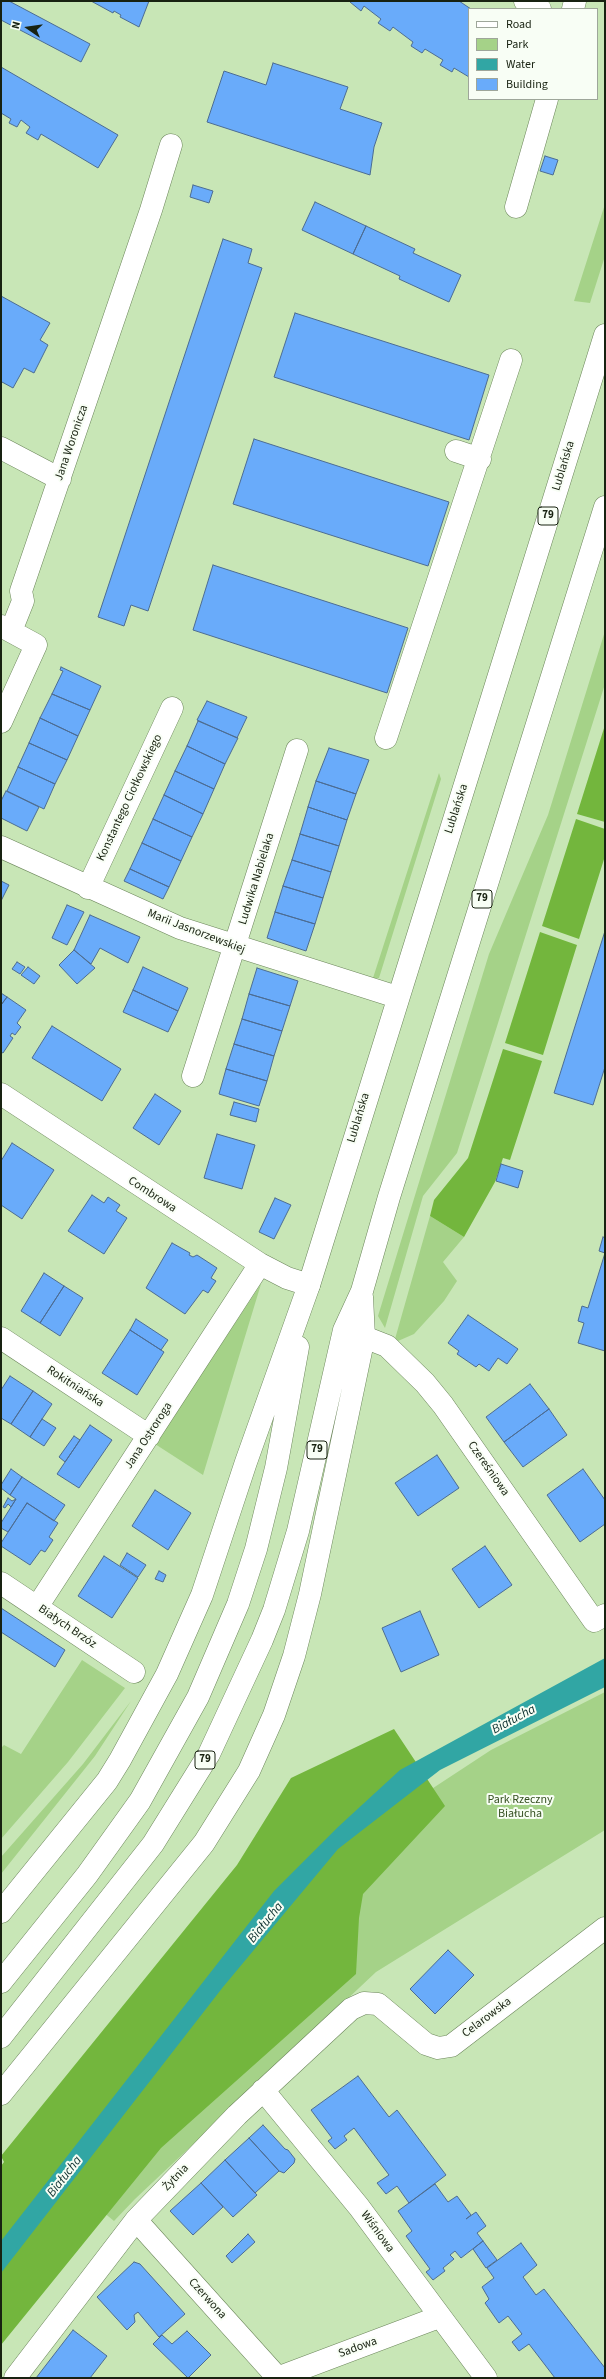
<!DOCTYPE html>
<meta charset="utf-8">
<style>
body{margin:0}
#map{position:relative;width:606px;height:2379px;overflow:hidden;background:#c8e6b6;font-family:"Source Sans 3",sans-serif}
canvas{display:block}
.frame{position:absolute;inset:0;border:2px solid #182211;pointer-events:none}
.legend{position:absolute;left:468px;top:8px;width:130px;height:92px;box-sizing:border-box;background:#f8fef5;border:1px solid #9ea69a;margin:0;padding:5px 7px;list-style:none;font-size:12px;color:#182211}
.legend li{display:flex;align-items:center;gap:8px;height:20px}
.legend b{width:20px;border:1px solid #9ea69a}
.north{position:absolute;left:8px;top:8px;width:40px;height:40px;-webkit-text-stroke:3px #f8fef5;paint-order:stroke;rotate:283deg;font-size:11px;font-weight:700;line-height:16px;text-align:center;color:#182211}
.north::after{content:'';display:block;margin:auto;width:14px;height:18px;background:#182211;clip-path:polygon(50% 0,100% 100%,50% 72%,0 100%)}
</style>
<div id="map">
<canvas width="606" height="2379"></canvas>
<div class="frame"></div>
<ul class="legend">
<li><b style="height:5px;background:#fff"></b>Road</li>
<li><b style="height:11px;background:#a5d288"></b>Park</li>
<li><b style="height:11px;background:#31a6a4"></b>Water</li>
<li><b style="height:11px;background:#69abfa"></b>Building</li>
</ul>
<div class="north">N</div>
</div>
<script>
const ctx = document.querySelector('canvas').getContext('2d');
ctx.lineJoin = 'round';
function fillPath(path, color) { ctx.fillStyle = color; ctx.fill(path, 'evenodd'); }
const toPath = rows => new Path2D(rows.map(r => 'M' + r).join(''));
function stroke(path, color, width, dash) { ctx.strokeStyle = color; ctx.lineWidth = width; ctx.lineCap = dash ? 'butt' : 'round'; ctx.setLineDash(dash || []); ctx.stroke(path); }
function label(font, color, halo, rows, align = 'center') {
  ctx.font = font + ' "Source Sans 3",sans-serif'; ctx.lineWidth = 4; ctx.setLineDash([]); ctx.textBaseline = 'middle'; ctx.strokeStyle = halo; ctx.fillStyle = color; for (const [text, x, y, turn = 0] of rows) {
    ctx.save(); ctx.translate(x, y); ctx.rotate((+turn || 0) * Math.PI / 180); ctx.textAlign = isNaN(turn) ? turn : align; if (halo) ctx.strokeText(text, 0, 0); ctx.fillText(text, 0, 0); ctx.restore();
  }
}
fillPath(toPath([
 [605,204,605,256,590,303,574,301],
 [605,631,605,684,457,1153,423,1196,385,1328,378,1316,489,954,548,815],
 [439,773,441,779,379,978,373,978],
 [430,1216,464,1237,443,1262,457,1281,444,1301,414,1334,398,1341,395,1339],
 [261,1284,203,1475,155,1444],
 [82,1660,125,1688,68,1762,1,1839,1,1748,4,1745,21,1754],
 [605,1692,605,1830,376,1972,135,2199,114,2221,86,2198,424,1794,491,1750],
 [131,1701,95,1756,1,1874,1,1857,83,1764]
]), '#a5d288');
fillPath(toPath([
 [605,725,605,822,577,814],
 [576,819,605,829,605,856,579,939,542,926],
 [540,932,577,945,543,1055,505,1043],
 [503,1049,542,1061,510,1160,503,1158,495,1182,464,1237,430,1216,434,1200,468,1158],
 [394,1729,445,1806,363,1894,359,1918,356,1974,161,2148,1,2345,1,2166,4,2162,1,2156,237,1865,291,1778]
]), '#73b63d');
fillPath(toPath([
 [605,1658,605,1687,440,1770,338,1849,223,1987,1,2273,1,2241,274,1891,338,1827,400,1770]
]), '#31a6a4');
const building = toPath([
 [1,1,9,1,90,44,81,62,1,20,1,1],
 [91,1,149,1,139,27,120,17,121,15,114,11,113,13,91,1],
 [351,1,459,1,471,9,469,9,469,77,454,68,452,72,440,65,443,60,425,49,422,53,411,46,413,42,393,27,390,31,378,23,381,19,364,6,361,11,350,2,351,1],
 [273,63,348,87,340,109,382,123,374,147,370,175,207,122,224,71,266,85,273,63],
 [1,67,118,135,98,168,41,134,38,140,26,133,30,127,21,120,17,127,9,123,11,119,1,113,1,67],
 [545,156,558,160,553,175,540,171,545,156],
 [193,185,213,191,209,203,190,197,193,185],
 [315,202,366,226,353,254,302,230,315,202],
 [366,226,415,249,413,253,461,275,449,302,399,279,400,276,353,254,366,226],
 [223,239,252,249,248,263,262,268,148,611,131,605,124,626,98,617,99,614,223,239],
 [1,296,50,323,40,340,48,345,34,373,24,368,13,388,2,382,1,385,1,296],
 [295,313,489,375,469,440,274,377,295,313],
 [254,439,449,502,428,566,233,504,254,439],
 [213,565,408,628,387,693,193,630,213,565],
 [61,667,101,686,90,710,52,694,63,671,60,670,61,667],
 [52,694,90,710,78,736,40,718,52,694],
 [207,701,247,717,237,738,197,720,207,701],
 [40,718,78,736,67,760,29,743,40,718],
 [198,721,238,738,225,764,187,746,198,721],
 [29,743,67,760,55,784,18,767,29,743],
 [187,746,225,764,214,789,175,771,187,746],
 [329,748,369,760,356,794,316,781,329,748],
 [18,767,55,784,44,809,7,791,18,767],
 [175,771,214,789,203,814,164,795,175,771],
 [316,781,356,794,347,820,308,807,316,781],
 [6,791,39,807,27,831,1,818,1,801,6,791],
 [164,795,203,814,192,837,153,819,164,795],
 [308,807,347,820,339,846,300,834,308,807],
 [153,819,192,837,181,861,142,843,153,819],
 [300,834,339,846,331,872,292,860,300,834],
 [142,843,181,861,169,887,130,869,142,843],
 [292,860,331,872,323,898,283,886,292,860],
 [130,869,169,887,163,899,124,881,130,869],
 [1,881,9,885,1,901,1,881],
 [283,886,323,898,315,924,275,912,283,886],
 [67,905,84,912,67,945,52,938,67,905],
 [275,912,315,924,306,951,267,938,275,912],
 [90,915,140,937,128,963,100,948,91,964,74,950,90,915],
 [605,931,605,1067,593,1105,554,1093,605,931],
 [74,950,95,968,77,984,59,965,74,950],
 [17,962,25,967,20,974,12,969,17,962],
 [28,967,40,976,34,984,21,975,28,967],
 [143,967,188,988,178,1011,133,990,143,967],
 [257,968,298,981,290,1006,249,994,257,968],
 [133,990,178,1011,168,1032,123,1012,133,990],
 [1,993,7,997,1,1005,1,993],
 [249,994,290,1006,282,1031,242,1019,249,994],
 [7,997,26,1010,17,1023,21,1027,15,1035,12,1033,10,1036,13,1038,3,1053,1,1052,1,1005,7,997],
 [242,1019,282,1031,274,1056,234,1044,242,1019],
 [52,1026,121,1069,102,1101,32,1058,52,1026],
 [234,1044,274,1056,267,1081,226,1069,234,1044],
 [226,1069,267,1081,259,1106,219,1094,226,1069],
 [155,1094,181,1111,159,1145,133,1128,155,1094],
 [234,1102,259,1109,256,1122,230,1115,234,1102],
 [217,1134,255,1145,242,1189,204,1178,217,1134],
 [12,1143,54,1170,22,1219,1,1205,1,1161,12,1143],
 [501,1164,523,1171,518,1188,496,1181,501,1164],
 [92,1195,104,1203,108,1197,120,1205,116,1211,127,1218,104,1254,68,1231,92,1195],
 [275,1198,291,1205,274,1239,259,1232,275,1198],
 [603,1237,605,1238,605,1351,578,1343,584,1323,578,1321,582,1306,588,1308,605,1253,599,1251,603,1237],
 [172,1243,190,1253,189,1255,193,1257,197,1255,217,1268,211,1278,216,1281,208,1293,203,1290,185,1314,146,1288,172,1243],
 [44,1273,64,1286,40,1323,21,1311,44,1273],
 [64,1286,83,1298,60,1336,40,1323,64,1286],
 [468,1315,518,1349,507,1364,498,1358,489,1371,479,1364,476,1367,457,1354,459,1351,448,1343,468,1315],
 [136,1319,168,1340,161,1350,130,1330,136,1319],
 [130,1330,164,1352,137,1395,102,1373,130,1330],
 [10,1376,33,1391,11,1424,1,1418,1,1390,10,1376],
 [530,1384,549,1409,504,1442,486,1417,530,1384],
 [33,1391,52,1404,30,1437,11,1424,33,1391],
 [549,1409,567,1435,523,1467,504,1442,549,1409],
 [42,1419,56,1428,44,1446,30,1437,42,1419],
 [90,1425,112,1440,79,1488,57,1474,90,1425],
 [74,1436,80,1440,65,1462,59,1457,74,1436],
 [437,1455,459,1488,418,1516,395,1483,437,1455],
 [11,1469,22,1477,10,1495,1,1488,1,1485,11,1469],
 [583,1469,605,1500,605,1524,580,1542,547,1495,583,1469],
 [22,1477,65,1505,54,1521,27,1503,8,1532,1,1528,1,1523,16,1499,10,1495,22,1477],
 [155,1490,191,1513,168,1550,132,1526,155,1490],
 [8,1498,12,1501,16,1499,11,1507,8,1504,5,1508,3,1507,8,1498],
 [27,1503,58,1523,49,1537,53,1540,45,1552,41,1550,30,1565,1,1546,1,1543,27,1503],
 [485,1546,512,1585,479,1608,452,1569,485,1546],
 [127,1553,146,1565,138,1577,120,1565,127,1553],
 [104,1556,138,1578,112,1618,78,1596,104,1556],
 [159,1571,166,1575,163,1582,155,1579,159,1571],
 [1,1608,65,1650,55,1667,1,1632,1,1608],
 [420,1611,439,1655,401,1672,382,1628,420,1611],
 [448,1950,474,1975,435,2014,410,1989,448,1950],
 [358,2076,389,2117,397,2110,446,2175,409,2203,397,2186,386,2194,377,2183,389,2175,354,2128,344,2136,347,2140,335,2149,328,2141,332,2138,311,2110,358,2076],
 [263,2125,285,2149,288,2150,295,2159,294,2163,284,2173,279,2171,249,2138,263,2125],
 [249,2138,279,2171,255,2193,225,2160,249,2138],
 [225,2160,257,2195,233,2217,201,2183,225,2160],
 [201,2183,223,2207,193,2235,170,2211,201,2183],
 [435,2184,448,2202,457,2196,471,2215,466,2219,476,2212,486,2226,477,2233,483,2241,461,2258,455,2251,450,2255,454,2259,443,2268,445,2271,433,2280,426,2272,430,2269,406,2236,412,2231,398,2211,435,2184],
 [248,2234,255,2242,232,2263,226,2256,248,2234],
 [483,2241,497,2260,486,2268,473,2249,483,2241],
 [521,2243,537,2265,523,2277,536,2295,544,2289,605,2368,605,2378,555,2378,529,2344,519,2351,512,2342,522,2334,508,2316,499,2323,485,2303,489,2299,482,2287,494,2278,487,2268,521,2243],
 [134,2262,140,2264,185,2314,159,2337,138,2312,134,2315,135,2322,127,2330,97,2297,134,2262],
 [73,2330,107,2356,90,2378,36,2378,73,2330],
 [187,2331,211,2355,188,2378,153,2344,162,2335,172,2344,187,2331]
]);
fillPath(building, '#69abfa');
stroke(building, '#4c6c92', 1);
const minor = toPath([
 [525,1,540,9],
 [573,9,575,1],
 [516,207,547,99],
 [1,448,60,479],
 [456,451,480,459],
 [1,626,36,645,1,722],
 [11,631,23,601,21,591,151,210,171,145],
 [386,738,511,360],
 [1,847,180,928,397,997],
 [88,888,172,708],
 [193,1076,297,750],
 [1,1094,260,1264,287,1278,309,1285],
 [364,1337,387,1346,425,1383,443,1405,594,1621,605,1615],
 [1,1338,149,1436],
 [1,1583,134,1672],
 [37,1607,260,1264],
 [263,2090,359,2207,486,2378],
 [136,2220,278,2378],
 [15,2378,136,2220,237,2115,351,2009,364,2003,378,2004,426,2044,438,2048,451,2046,605,1928],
 [277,2378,439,2317]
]);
const major = toPath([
 [1,1912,107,1781,120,1760,167,1674,202,1595,246,1462,309,1285,605,335],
 [1,1982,87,1875,140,1801,198,1697,238,1604,256,1549,276,1468,298,1347],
 [1,2037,153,1844,209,1754,262,1640,274,1610,298,1531,344,1330,362,1291,389,1197,605,507],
 [1,2094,204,1843,249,1771,274,1715,294,1656,310,1594,364,1337,362,1297]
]);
stroke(minor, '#6c865b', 23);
stroke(major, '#6c865b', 23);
stroke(minor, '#fff', 22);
stroke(major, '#fff', 22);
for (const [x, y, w] of [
 [548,516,20],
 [482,899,20],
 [317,1450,20],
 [205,1760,20]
]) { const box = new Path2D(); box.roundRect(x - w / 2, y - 9, w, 18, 3); ctx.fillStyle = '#f8fef5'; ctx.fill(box); stroke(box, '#182211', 1); }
label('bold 11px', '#182211', null, [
 ["79",548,516],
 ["79",482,899],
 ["79",317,1450],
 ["79",205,1760]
]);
label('12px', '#182211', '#f8fef5', [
 ["Jana Woronicza",72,443,-71],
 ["Lublańska",564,466,-73],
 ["Konstantego Ciołkowskiego",130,798,-65],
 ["Lublańska",457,809,-72],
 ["Ludwika Nabielaka",257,879,-73],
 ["Marii Jasnorzewskiej",196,932,21],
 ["Lublańska",359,1118,-73],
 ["Combrowa",152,1195,33],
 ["Rokitniańska",75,1387,33],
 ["Jana Ostroroga",149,1436,-57],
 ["Czereśniowa",488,1469,55],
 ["Białych Brzóz",67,1627,34],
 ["Celarowska",487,2018,-37],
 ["Żytnia",176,2178,-46],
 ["Wiśniowa",377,2232,54],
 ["Czerwona",207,2299,48],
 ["Sadowa",358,2348,-20]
]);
label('12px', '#365122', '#f8fef5', [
 ["Park Rzeczny",520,1800],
 ["Białucha",520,1814]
]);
label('italic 13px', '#0e3130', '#f8fef5', [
 ["Białucha",514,1720,-28],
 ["Białucha",266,1923,-51],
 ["Białucha",65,2177,-52]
]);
</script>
